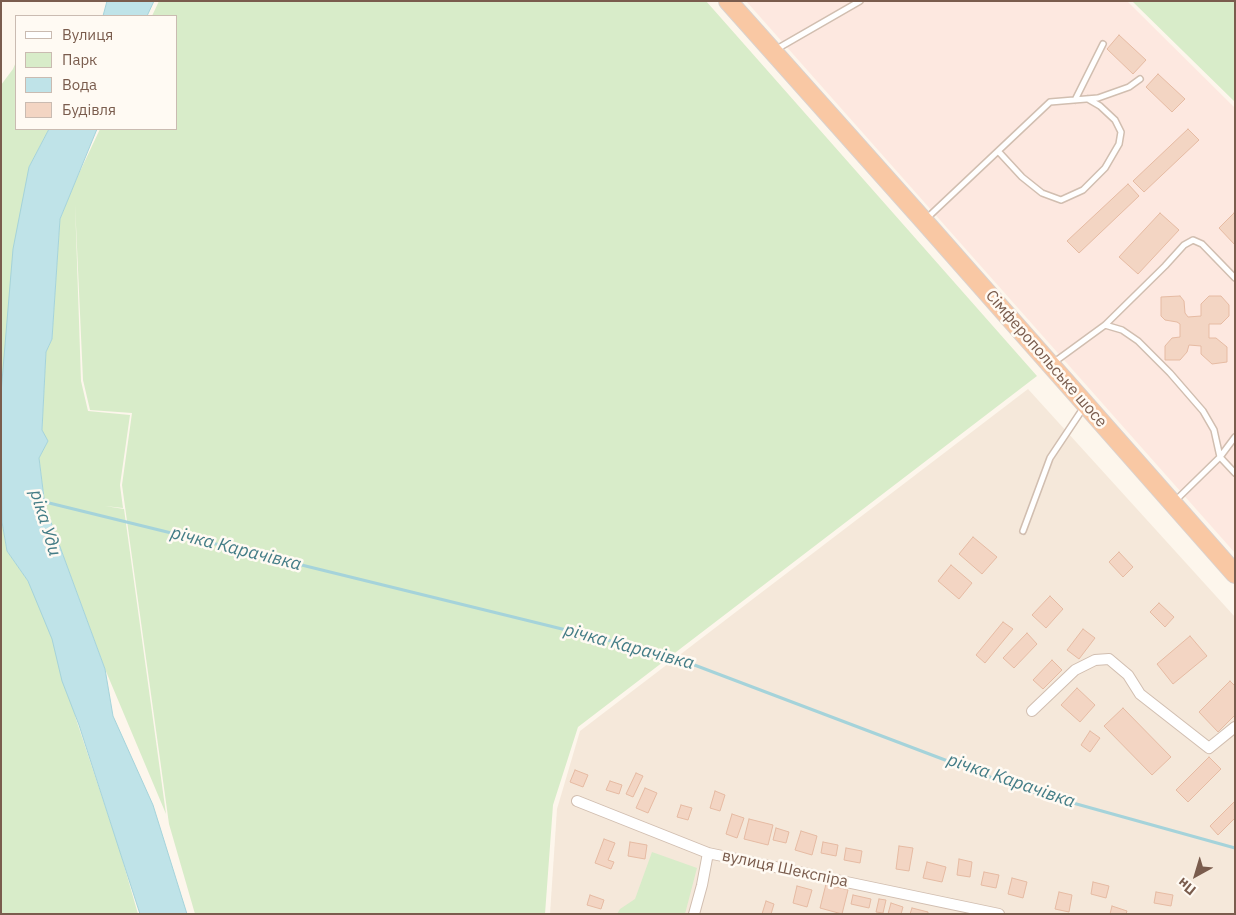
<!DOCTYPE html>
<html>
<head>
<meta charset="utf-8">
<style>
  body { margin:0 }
  #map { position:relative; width:1236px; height:915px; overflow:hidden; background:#fdf6ec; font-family:"IBM Plex Sans",sans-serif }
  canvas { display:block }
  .frame { position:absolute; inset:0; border:2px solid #7a5c4d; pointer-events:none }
  .legend { position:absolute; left:15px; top:15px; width:162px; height:115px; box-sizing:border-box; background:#fffaf3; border:1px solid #cabbb1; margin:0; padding:6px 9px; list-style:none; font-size:15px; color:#7a5c4d }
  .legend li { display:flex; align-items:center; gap:10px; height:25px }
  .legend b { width:25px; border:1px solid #cabbb1 }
  .north { position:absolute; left:1171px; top:850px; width:50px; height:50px; -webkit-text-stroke:4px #fffaf3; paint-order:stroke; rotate:219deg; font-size:14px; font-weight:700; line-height:20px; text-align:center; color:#7a5c4d }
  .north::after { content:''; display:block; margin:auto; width:18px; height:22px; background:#7a5c4d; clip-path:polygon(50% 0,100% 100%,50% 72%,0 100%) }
</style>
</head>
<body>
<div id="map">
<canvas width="1236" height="915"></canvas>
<div class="frame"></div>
<ul class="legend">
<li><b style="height:6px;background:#fff"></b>Вулиця</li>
<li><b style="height:14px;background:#d8ecc9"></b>Парк</li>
<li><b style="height:14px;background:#bfe3e8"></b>Вода</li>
<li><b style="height:14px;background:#f3d5c3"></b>Будівля</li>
</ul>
<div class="north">Пн</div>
</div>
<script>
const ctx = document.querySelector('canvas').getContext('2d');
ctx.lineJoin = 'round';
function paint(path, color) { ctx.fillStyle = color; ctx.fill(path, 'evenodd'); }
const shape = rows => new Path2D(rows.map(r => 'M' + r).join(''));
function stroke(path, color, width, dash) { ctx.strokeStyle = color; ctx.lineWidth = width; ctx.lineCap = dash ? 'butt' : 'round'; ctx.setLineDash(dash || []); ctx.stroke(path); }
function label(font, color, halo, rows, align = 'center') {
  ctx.font = font + ' "IBM Plex Sans",sans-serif'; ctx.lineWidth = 5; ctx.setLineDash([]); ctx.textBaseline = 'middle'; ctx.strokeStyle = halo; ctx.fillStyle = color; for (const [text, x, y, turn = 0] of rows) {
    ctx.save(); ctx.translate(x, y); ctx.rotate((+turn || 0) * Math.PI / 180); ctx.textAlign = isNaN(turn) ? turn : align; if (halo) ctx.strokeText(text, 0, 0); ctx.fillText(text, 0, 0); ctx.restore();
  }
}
paint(shape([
  [1028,389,1235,617,1235,914,550,914,557,809,580,731]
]), '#f5e8da');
paint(shape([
  [746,1,1127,1,1235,108,1235,553]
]), '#fde8e0');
paint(shape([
  [159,1,706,1,1037,376,578,727,553,805,545,914,195,914,169,824,122,485,132,413,90,410,83,380,75,203,81,381,88,411,130,415,120,485,123,508,105,506,124,509,166,814,105,669,45,506,39,458,48,441,42,431,46,352,52,339,60,219,74,184,100,129,176,129,176,16,152,16],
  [1132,1,1235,1,1235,102],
  [16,62,16,129,49,129,29,167,1,459,1,85,13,69],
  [1,493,2,522,7,551,28,581,53,630,76,719,119,848,138,914,1,914],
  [652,852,697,868,685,914,617,914,620,909,635,899]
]), '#d8ecc9');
const water = shape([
  [107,1,154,1,147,16,103,16,107,1],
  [49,129,97,129,60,219,52,339,46,352,42,430,48,441,39,458,45,506,105,669,113,716,153,805,187,914,140,914,79,725,62,681,52,639,28,581,7,551,2,522,1,393,13,249,29,167,49,129]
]);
paint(water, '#bfe3e8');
stroke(water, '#a5d3da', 1);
stroke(shape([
  [41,501,668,655,1019,788,1235,848]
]), '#a5d3da', 3);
const building = shape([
  [1119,35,1146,60,1133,74,1107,49,1119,35],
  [1158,74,1185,99,1172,112,1146,87,1158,74],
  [1188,129,1199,140,1144,192,1133,181,1188,129],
  [1128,184,1139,196,1079,253,1067,241,1128,184],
  [1160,213,1179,230,1138,274,1119,257,1160,213],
  [1234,213,1235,214,1235,245,1219,228,1234,213],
  [1180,296,1184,301,1185,313,1188,317,1201,316,1201,304,1209,296,1221,296,1229,305,1229,316,1221,324,1209,324,1209,338,1216,338,1227,347,1227,362,1212,364,1201,354,1201,346,1189,345,1187,352,1180,360,1165,360,1165,346,1172,338,1180,337,1180,324,1177,322,1165,320,1161,316,1161,297,1180,296],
  [973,537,997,557,982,574,959,554,973,537],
  [1119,552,1133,567,1123,577,1109,562,1119,552],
  [951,565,972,583,959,599,938,581,951,565],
  [1050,596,1063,609,1046,628,1032,615,1050,596],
  [1159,603,1174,617,1165,627,1150,612,1159,603],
  [1003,622,1013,629,985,663,976,655,1003,622],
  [1083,629,1095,638,1079,659,1067,650,1083,629],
  [1027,633,1037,644,1014,668,1003,658,1027,633],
  [1190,636,1207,656,1173,684,1157,664,1190,636],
  [1052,660,1062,670,1043,689,1033,680,1052,660],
  [1230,681,1235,686,1235,715,1218,732,1199,712,1230,681],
  [1077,688,1095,705,1080,722,1061,705,1077,688],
  [1123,708,1171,757,1152,775,1104,726,1123,708],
  [1090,731,1100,738,1090,752,1081,745,1090,731],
  [1209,757,1221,769,1188,802,1176,790,1209,757],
  [575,770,588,775,583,787,570,782,575,770],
  [636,773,643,776,633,797,626,794,636,773],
  [610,781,622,785,619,794,606,790,610,781],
  [645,788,657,793,648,813,636,808,645,788],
  [715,791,725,795,720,811,710,808,715,791],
  [1235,801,1235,818,1218,835,1210,826,1235,801],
  [681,805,692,808,688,820,677,817,681,805],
  [732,814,744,818,737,838,726,834,732,814],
  [749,819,773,825,768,845,744,839,749,819],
  [776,828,789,832,786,843,773,840,776,828],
  [801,831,817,836,812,855,795,850,801,831],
  [604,839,615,843,608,860,614,862,611,869,595,863,604,839],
  [630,842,647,845,645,859,628,856,630,842],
  [823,842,838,845,836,856,821,853,823,842],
  [899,846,913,848,909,871,896,869,899,846],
  [846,848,862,851,860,863,844,860,846,848],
  [959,859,972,862,970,877,957,875,959,859],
  [927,862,946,867,942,882,923,878,927,862],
  [984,872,999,875,996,888,981,885,984,872],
  [1012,878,1027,882,1023,898,1008,894,1012,878],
  [1093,882,1109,886,1106,898,1091,894,1093,882],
  [826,884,848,890,842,914,820,908,826,884],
  [797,886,812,890,807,907,793,903,797,886],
  [1059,892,1072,895,1069,912,1055,909,1059,892],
  [1156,892,1173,895,1171,906,1154,903,1156,892],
  [590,895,604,900,601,909,587,905,590,895],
  [853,895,871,899,869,908,851,904,853,895],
  [879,899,886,900,883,913,876,912,879,899],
  [766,901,774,904,771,914,762,914,766,901],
  [891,903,903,907,901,914,888,914,891,903],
  [1112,906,1127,911,1126,914,1110,914,1112,906],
  [912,908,928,912,928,914,910,914,912,908]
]);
paint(building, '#f3d5c3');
stroke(building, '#e6bba3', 1);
const service = shape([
  [775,50,860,1],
  [1075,100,1103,44],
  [998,151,1022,177,1042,193,1061,200,1083,190,1105,168,1119,144,1121,132,1115,120,1100,106,1088,99],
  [926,219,1050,102,1098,98,1129,87,1140,79],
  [1105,325,1122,330,1138,341,1170,373,1203,411,1214,430,1220,457,1235,473],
  [1053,363,1105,325,1165,266,1184,245,1193,240,1202,244,1235,278],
  [1175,501,1220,457,1235,437],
  [1023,531,1050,458,1084,407]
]);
const minor = shape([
  [1032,711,1075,670,1095,660,1109,659,1128,675,1140,694,1209,748,1235,727],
  [577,801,708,853,999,914],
  [694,914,702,885,708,853]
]);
const trunk = shape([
  [728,1,924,221,1235,574]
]);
stroke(service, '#d1beb0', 8);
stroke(minor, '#d1beb0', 12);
stroke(trunk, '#dad1cd', 20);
stroke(service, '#fff', 5);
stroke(minor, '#fff', 10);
stroke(trunk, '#f9c8a4', 18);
label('16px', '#7a5c4d', '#fffaf3', [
  ["Сімферопольське шосе",1046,359,49],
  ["вулиця Шекспіра",785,869,12]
]);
label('italic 18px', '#437c86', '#fffaf3', [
  ["ріка Уди",45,523,73],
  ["річка Карачівка",236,549,14],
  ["річка Карачівка",629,647,15],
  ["річка Карачівка",1011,781,19]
]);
</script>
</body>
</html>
